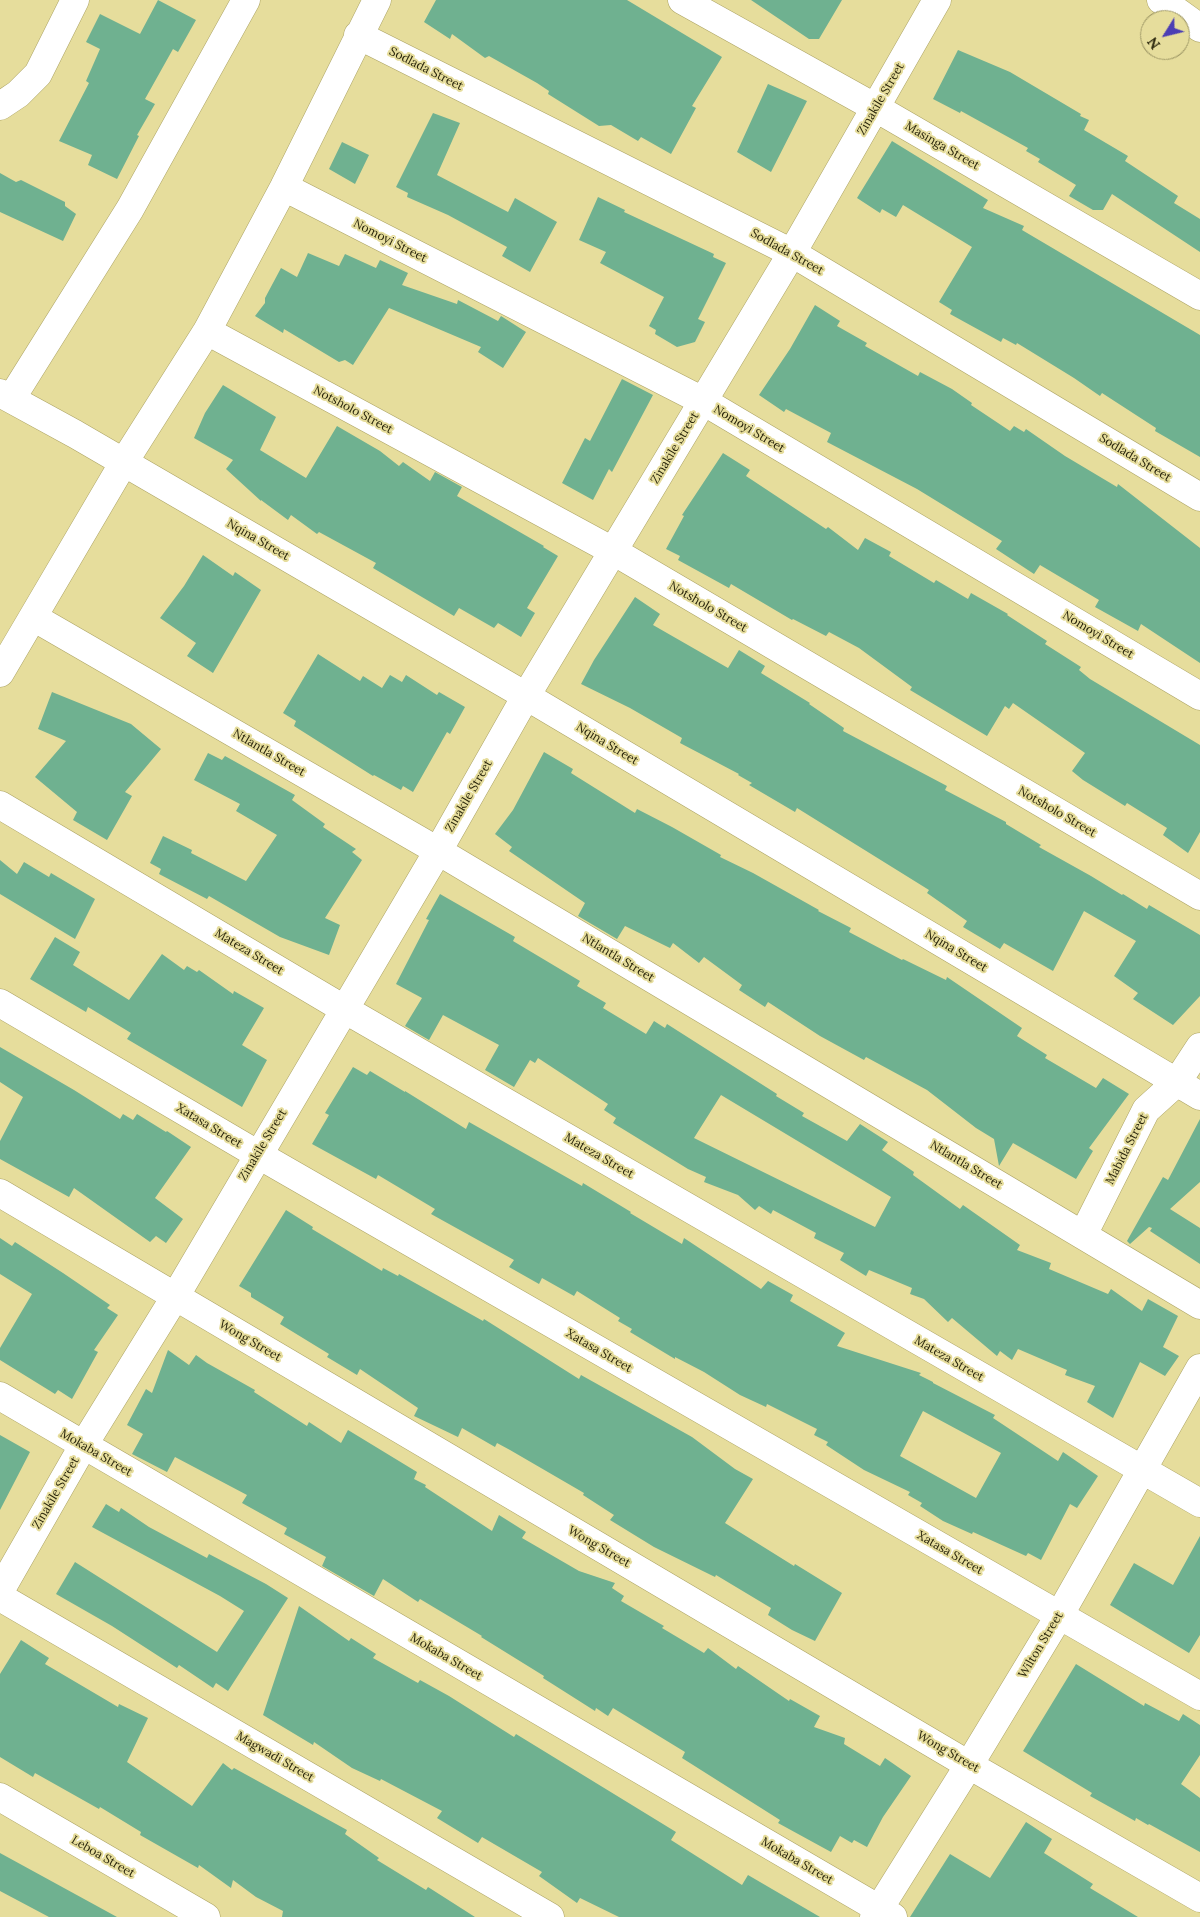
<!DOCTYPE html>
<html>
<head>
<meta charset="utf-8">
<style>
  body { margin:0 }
  #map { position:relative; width:1200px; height:1917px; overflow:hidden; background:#e6dd9c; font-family:Lora,serif }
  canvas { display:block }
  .north { position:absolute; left:1140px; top:10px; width:50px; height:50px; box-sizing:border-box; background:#e6dd9c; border:1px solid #9a9362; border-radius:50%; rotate:234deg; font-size:14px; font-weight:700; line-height:20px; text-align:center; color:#29250b }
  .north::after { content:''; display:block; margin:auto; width:18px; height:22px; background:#4b3eb4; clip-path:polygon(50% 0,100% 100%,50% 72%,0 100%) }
</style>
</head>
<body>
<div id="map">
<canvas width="1200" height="1917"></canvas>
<div class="north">N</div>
</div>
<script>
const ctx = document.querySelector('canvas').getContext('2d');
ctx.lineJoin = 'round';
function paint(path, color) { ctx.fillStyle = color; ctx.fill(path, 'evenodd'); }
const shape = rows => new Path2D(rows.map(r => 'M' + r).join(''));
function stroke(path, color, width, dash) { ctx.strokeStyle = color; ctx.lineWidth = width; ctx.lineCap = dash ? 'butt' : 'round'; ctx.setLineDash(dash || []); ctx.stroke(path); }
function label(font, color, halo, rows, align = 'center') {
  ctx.font = font + ' Lora,serif'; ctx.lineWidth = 4; ctx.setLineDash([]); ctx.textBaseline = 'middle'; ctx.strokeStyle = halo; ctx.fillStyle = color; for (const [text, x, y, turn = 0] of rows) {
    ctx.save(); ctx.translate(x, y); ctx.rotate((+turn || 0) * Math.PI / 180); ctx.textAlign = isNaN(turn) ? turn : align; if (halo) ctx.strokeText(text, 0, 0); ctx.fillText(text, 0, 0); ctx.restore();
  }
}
paint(shape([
  [158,0,196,20,178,52,173,49,145,99,155,104,137,135,139,136,117,179,88,165,92,155,59,141,89,83,86,81,100,49,86,42,100,14,140,34],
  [436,0,627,0,722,57,692,106,696,108,671,154,641,137,638,141,611,125,599,126,548,94,549,91,537,83,489,56,485,58,452,34,450,39,424,22],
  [751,0,842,0,819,39,809,39],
  [958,50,1010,72,1081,114,1080,116,1089,120,1084,130,1128,156,1125,161,1178,196,1174,203,1200,219,1200,252,1112,194,1103,210,1093,210,1069,196,1076,185,1038,162,1040,159,1026,151,1028,148,961,111,960,113,933,99],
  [768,84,807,101,771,172,737,152],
  [433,113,460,123,437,175,508,212,515,198,557,222,530,272,502,256,507,247,448,215,407,197,408,193,396,187],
  [892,141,988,200,983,208,1024,226,1022,230,1200,335,1200,457,1155,431,1156,428,1102,393,1100,396,1074,378,1017,343,1016,345,1003,338,1001,342,970,325,950,314,952,310,939,302,972,247,903,205,896,217,882,209,880,213,857,198],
  [342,142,369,155,355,184,329,169],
  [0,173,16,182,21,180,65,202,65,206,76,214,63,241,0,212],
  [598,197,625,210,624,212,714,254,713,257,726,263,698,319,705,322,695,342,677,347,655,334,656,330,649,326,664,297,600,263,606,252,579,240],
  [308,253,339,266,345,254,376,268,380,260,408,273,402,285,457,304,458,300,498,321,501,316,526,332,503,368,478,352,481,347,389,308,353,365,345,360,339,362,284,329,283,333,255,316,265,303,265,298,281,268,297,277],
  [815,305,840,321,837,326,867,343,865,346,918,376,920,372,952,389,972,403,971,405,1010,431,1014,426,1024,432,1026,429,1065,456,1117,487,1118,484,1200,548,1200,663,1141,624,1138,631,1095,607,1099,600,1040,565,1034,574,996,549,1002,541,917,489,827,442,831,433,786,409,784,412,759,395,790,349],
  [622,379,653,395,612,472,609,469,593,500,562,483,585,438,590,441],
  [223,385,276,417,260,450,306,478,337,426,380,451,399,466,403,462,430,481,435,472,462,487,457,496,544,546,543,547,558,556,527,608,535,613,521,637,498,623,494,628,459,608,454,616,373,568,376,563,319,532,317,534,291,515,288,520,261,500,261,501,226,469,233,460,194,438,205,413],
  [723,453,750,470,746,476,826,529,828,527,858,550,865,538,891,552,889,556,934,583,936,580,968,599,971,593,1008,614,1007,615,1047,641,1045,644,1081,667,1079,670,1090,679,1200,745,1200,832,1188,853,1163,835,1167,828,1127,803,1125,806,1083,780,1072,771,1085,753,1013,703,1009,709,1005,706,987,736,910,690,912,687,859,648,829,632,826,636,793,619,792,620,731,584,729,588,678,560,680,556,666,549,684,516,682,515],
  [203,555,233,576,235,572,261,590,213,673,187,656,196,643,160,618,184,586],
  [635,597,660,614,653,625,728,668,739,650,765,666,761,673,810,703,809,704,844,728,843,731,947,786,945,790,1006,822,1006,824,1041,845,1039,847,1091,876,1122,895,1123,894,1147,909,1149,905,1200,935,1200,996,1173,1025,1133,999,1138,993,1114,976,1136,941,1084,911,1053,971,1004,943,1000,949,963,927,967,921,927,893,929,890,797,808,795,812,749,785,752,783,738,775,739,774,680,743,682,738,630,708,581,684,594,660],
  [318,654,360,681,363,676,382,688,390,675,402,682,406,675,437,695,439,692,465,707,450,734,447,732,413,792,403,786,401,790,374,775,373,776,294,726,296,721,283,713],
  [52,692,131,724,161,749,125,792,132,796,107,840,73,820,77,812,35,777,66,741,38,729],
  [544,752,573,769,571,773,635,813,637,809,672,827,721,855,720,857,753,873,819,910,818,911,851,928,849,932,902,960,903,959,946,980,947,977,1022,1028,1017,1036,1047,1055,1045,1058,1096,1088,1103,1078,1129,1094,1089,1148,1093,1151,1076,1179,1013,1143,999,1166,994,1139,976,1128,927,1090,866,1057,864,1060,820,1036,768,1002,765,1007,739,990,742,985,704,957,699,963,673,943,670,948,625,926,617,939,578,916,585,903,509,851,512,847,495,834,513,810],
  [208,753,222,760,225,756,295,795,292,800,325,824,323,827,356,849,352,852,362,860,325,918,340,925,329,955,280,937,209,896,207,899,159,874,161,869,150,863,163,836,192,850,191,853,246,881,277,835,236,811,240,804,194,780],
  [0,860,17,874,24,862,49,877,51,873,95,899,75,939,0,894],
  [440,894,515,937,513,941,580,981,577,986,606,1003,603,1008,646,1034,654,1021,665,1028,667,1024,777,1094,776,1096,804,1113,802,1116,847,1141,860,1124,888,1142,882,1150,914,1172,913,1175,960,1209,963,1205,1020,1245,1017,1250,1051,1263,1049,1269,1108,1294,1111,1289,1142,1311,1148,1299,1178,1316,1163,1347,1179,1356,1165,1376,1140,1362,1113,1418,1087,1402,1095,1386,1065,1375,1067,1370,1018,1349,1012,1360,1000,1351,997,1356,952,1318,948,1322,924,1299,910,1294,912,1288,869,1270,866,1276,840,1260,844,1253,814,1238,816,1233,773,1210,771,1214,759,1206,755,1210,738,1195,704,1182,706,1177,688,1169,613,1123,616,1118,604,1110,608,1104,538,1058,535,1063,530,1060,514,1087,485,1070,499,1045,443,1015,429,1040,405,1026,422,998,396,984,429,920,426,919],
  [721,1095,891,1197,875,1227,694,1138],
  [55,937,80,952,73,965,129,1000,162,954,184,970,187,966,197,972,199,970,233,994,234,991,264,1008,242,1045,267,1060,242,1107,127,1039,131,1033,88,1007,86,1012,30,979],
  [0,1047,74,1090,120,1119,123,1114,133,1120,137,1114,166,1132,167,1131,191,1147,155,1198,183,1219,166,1243,156,1236,150,1242,74,1188,69,1197,0,1159,0,1141,23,1097,0,1082],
  [353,1067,367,1075,370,1071,405,1092,405,1091,466,1129,469,1122,582,1186,583,1183,631,1212,630,1213,682,1244,684,1238,761,1289,768,1281,793,1295,790,1301,845,1333,837,1346,921,1373,919,1375,933,1382,933,1383,995,1415,993,1418,1058,1461,1063,1452,1098,1476,1077,1508,1070,1504,1041,1560,1028,1553,1026,1556,973,1532,972,1534,943,1521,920,1506,922,1503,908,1495,910,1492,864,1470,826,1445,828,1442,814,1435,817,1429,767,1404,766,1407,740,1395,704,1372,675,1357,675,1359,630,1332,632,1329,618,1321,620,1318,577,1291,574,1296,542,1278,539,1284,509,1267,514,1260,431,1214,435,1209,378,1175,376,1179,312,1144,329,1115,325,1113],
  [923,1411,1001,1453,976,1498,900,1456],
  [1200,1119,1200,1182,1170,1209,1200,1228,1200,1264,1150,1231,1152,1228,1149,1227,1130,1244,1127,1241,1163,1177,1168,1180],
  [286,1210,313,1227,312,1229,382,1271,383,1268,398,1276,399,1274,483,1321,484,1319,579,1379,581,1375,692,1437,735,1469,753,1479,725,1523,794,1566,795,1564,842,1593,815,1641,792,1630,768,1615,771,1608,716,1575,715,1577,654,1547,610,1520,614,1515,583,1495,584,1493,510,1450,497,1443,495,1447,462,1428,458,1437,414,1416,418,1408,360,1369,357,1375,327,1357,329,1354,280,1324,284,1317,251,1297,251,1293,239,1286],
  [0,1238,12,1246,15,1242,63,1273,110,1305,107,1308,118,1315,94,1350,98,1352,72,1399,58,1390,55,1394,0,1360,0,1348,32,1294,0,1274],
  [168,1350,189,1365,196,1355,207,1363,255,1390,254,1392,307,1426,309,1422,341,1443,348,1430,417,1472,414,1479,426,1485,425,1487,492,1531,499,1515,526,1532,522,1538,579,1571,615,1583,612,1588,624,1596,621,1601,664,1626,662,1628,704,1653,708,1648,736,1669,738,1666,789,1701,790,1699,820,1716,814,1727,845,1738,844,1744,880,1766,885,1758,911,1776,883,1817,867,1847,854,1840,852,1843,840,1836,831,1852,778,1823,780,1820,682,1758,685,1752,613,1708,608,1716,596,1708,595,1711,543,1678,544,1676,481,1637,482,1636,420,1599,418,1602,383,1579,374,1596,322,1566,326,1557,284,1534,287,1528,242,1503,247,1495,175,1457,167,1472,132,1454,143,1434,127,1425,146,1389,152,1393],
  [0,1435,30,1452,0,1510],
  [106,1504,119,1512,121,1508,149,1527,207,1558,209,1554,266,1584,288,1598,228,1691,216,1683,213,1688,179,1665,177,1668,112,1626,56,1594,75,1562,217,1652,244,1611,220,1596,92,1527],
  [1200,1536,1200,1635,1189,1653,1110,1605,1134,1563,1173,1585],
  [299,1606,349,1641,351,1638,376,1654,373,1658,418,1683,420,1680,449,1696,514,1737,516,1734,676,1832,671,1840,742,1885,748,1875,820,1917,619,1917,580,1898,577,1903,539,1876,542,1872,482,1837,478,1843,437,1818,442,1811,381,1779,380,1781,352,1768,314,1742,313,1745,263,1715],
  [21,1640,49,1658,45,1664,118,1707,119,1704,148,1718,127,1762,192,1806,223,1763,232,1770,234,1768,347,1830,345,1834,379,1858,377,1860,426,1890,428,1887,475,1917,282,1917,283,1911,256,1897,233,1880,231,1888,199,1865,198,1868,140,1835,141,1832,100,1807,99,1809,35,1773,33,1777,0,1757,0,1674],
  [1076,1664,1144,1706,1145,1703,1179,1721,1183,1714,1200,1725,1200,1755,1181,1784,1200,1798,1200,1852,1149,1824,1148,1825,1136,1818,1135,1821,1090,1796,1092,1793,1023,1751],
  [1026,1822,1052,1839,1044,1853,1093,1884,1090,1888,1138,1917,910,1917,950,1854,990,1878],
  [0,1853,117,1917,49,1917,0,1891]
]), '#6fb190');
const minor = shape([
  [682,0,876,108,1200,296],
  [1161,0,1200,28],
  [358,35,792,253,1200,497],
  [0,106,18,94,38,74,75,0],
  [284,187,703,401,1200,696],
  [207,331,613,551,1200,896],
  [0,393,75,434,526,696,1200,1096],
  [11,399,130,209,246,0],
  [33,617,438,851,1200,1305],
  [0,673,124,462,207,331,284,187,377,0],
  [0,805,344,1009,1200,1503],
  [0,1003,257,1154,1200,1696],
  [0,1193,969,1765,1200,1898],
  [1083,1235,1146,1110,1177,1082,1200,1047],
  [0,1396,893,1917],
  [0,1591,83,1446,175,1297,438,851,526,696,792,253,937,0],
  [0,1597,550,1917],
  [0,1797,206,1917],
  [874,1917,969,1765,1059,1616,1200,1368]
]);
stroke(minor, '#aca364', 29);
stroke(minor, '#fff', 28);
label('12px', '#29250b', '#e6dd9c', [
  ["Sodlada Street",426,69,27],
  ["Zinakile Street",881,99,-60],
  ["Masinga Street",942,146,30],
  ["Nomoyi Street",390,241,27],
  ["Sodlada Street",787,252,29],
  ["Notsholo Street",353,410,28],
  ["Nomoyi Street",749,429,31],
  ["Zinakile Street",675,448,-59],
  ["Sodlada Street",1135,458,31],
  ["Nqina Street",258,540,30],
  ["Notsholo Street",708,607,30],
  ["Nomoyi Street",1098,635,31],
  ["Nqina Street",607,744,31],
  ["Ntlantla Street",269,753,30],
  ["Zinakile Street",469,796,-60],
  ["Notsholo Street",1057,812,30],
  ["Nqina Street",956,951,31],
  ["Mateza Street",249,952,31],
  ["Ntlantla Street",618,958,31],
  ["Xatasa Street",209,1126,31],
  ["Zinakile Street",263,1145,-59],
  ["Mabida Street",1127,1149,-63],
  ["Mateza Street",599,1156,30],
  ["Ntlantla Street",966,1165,31],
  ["Wong Street",250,1341,30],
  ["Xatasa Street",599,1351,30],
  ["Mateza Street",949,1359,30],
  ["Mokaba Street",96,1453,30],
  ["Zinakile Street",56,1493,-60],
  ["Wong Street",599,1547,30],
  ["Xatasa Street",950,1553,30],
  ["Wilton Street",1041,1645,-59],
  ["Mokaba Street",446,1657,30],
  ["Wong Street",948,1752,30],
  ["Magwadi Street",275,1757,30],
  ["Leboa Street",103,1857,30],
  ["Mokaba Street",797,1861,30]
]);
</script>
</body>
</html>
